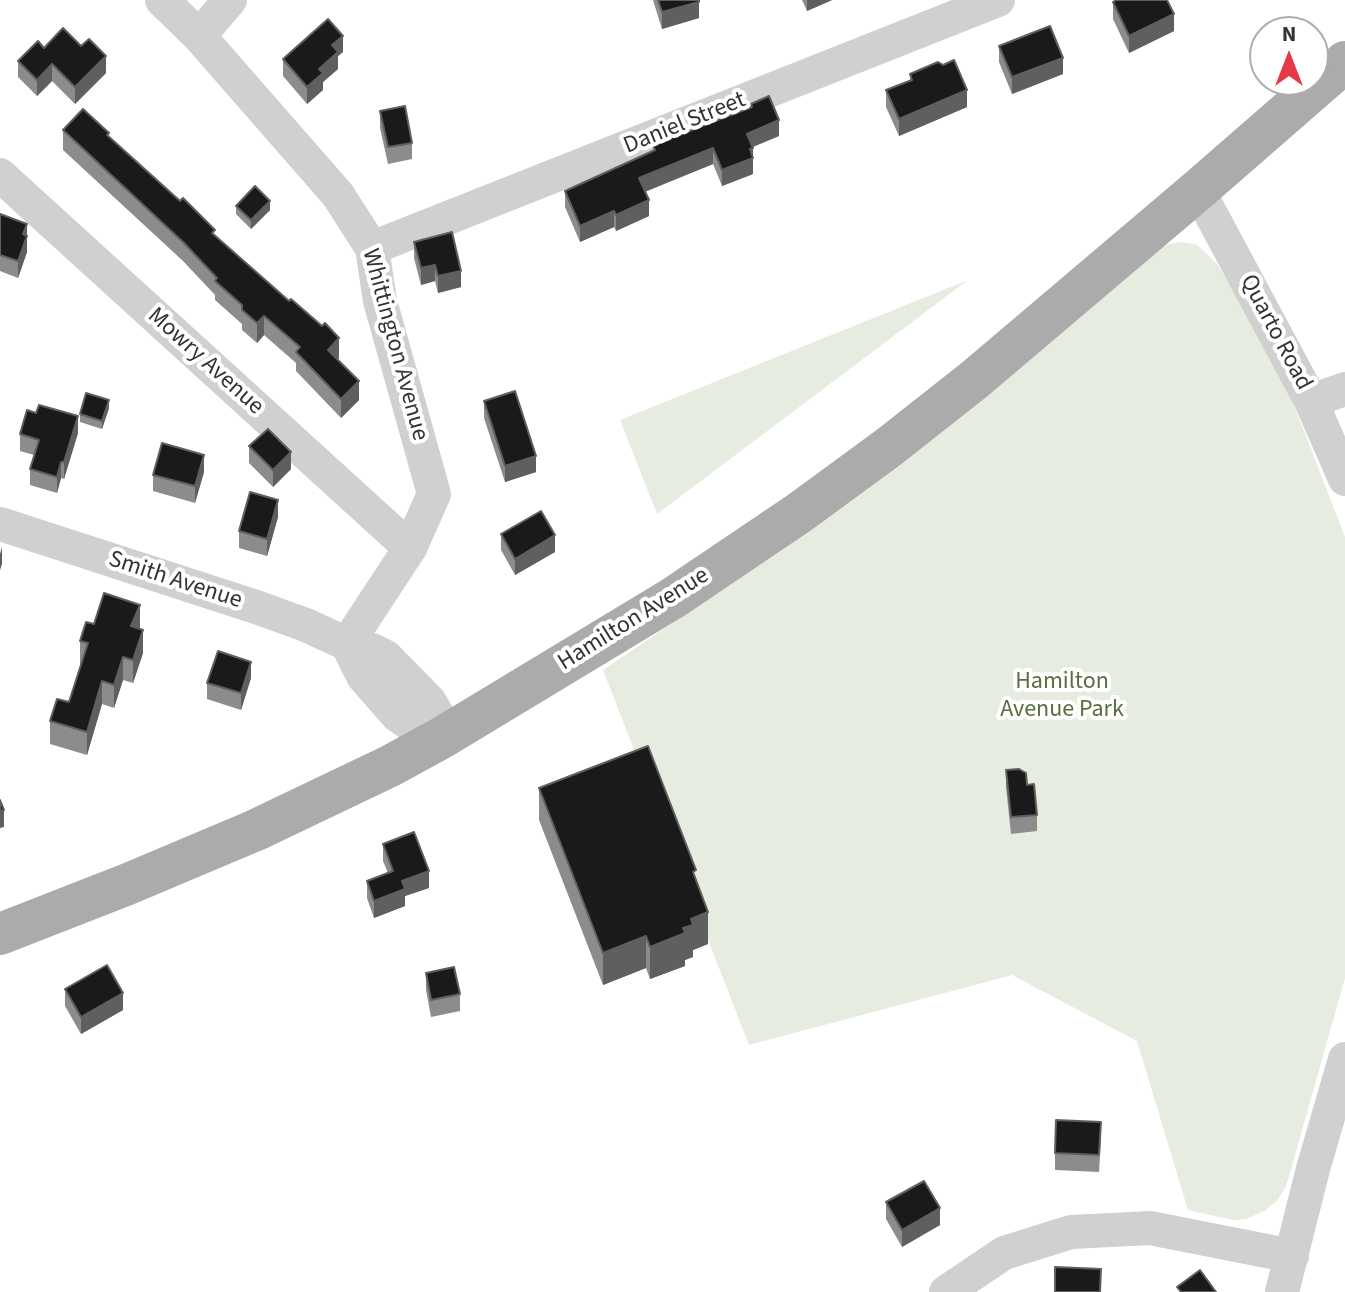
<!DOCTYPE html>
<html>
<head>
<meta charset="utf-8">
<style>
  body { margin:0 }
  #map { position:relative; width:1345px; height:1292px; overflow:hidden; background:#fff; font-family:"Source Sans 3",sans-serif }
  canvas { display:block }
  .north { position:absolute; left:1249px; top:16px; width:80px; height:80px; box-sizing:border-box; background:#fff; border:2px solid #adadad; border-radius:50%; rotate:0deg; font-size:22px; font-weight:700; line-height:32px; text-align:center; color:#333 }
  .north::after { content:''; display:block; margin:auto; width:28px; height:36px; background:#e63946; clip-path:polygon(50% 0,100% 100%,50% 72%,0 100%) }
</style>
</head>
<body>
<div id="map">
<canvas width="1345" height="1292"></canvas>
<div class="north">N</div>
</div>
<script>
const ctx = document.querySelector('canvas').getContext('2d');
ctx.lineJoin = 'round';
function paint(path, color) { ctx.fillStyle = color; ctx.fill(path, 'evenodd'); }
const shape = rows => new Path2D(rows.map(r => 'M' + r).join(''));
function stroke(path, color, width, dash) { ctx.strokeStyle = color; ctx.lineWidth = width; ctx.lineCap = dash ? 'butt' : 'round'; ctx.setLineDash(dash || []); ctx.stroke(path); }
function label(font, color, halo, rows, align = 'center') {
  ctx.font = font + ' "Source Sans 3",sans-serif'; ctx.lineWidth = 8; ctx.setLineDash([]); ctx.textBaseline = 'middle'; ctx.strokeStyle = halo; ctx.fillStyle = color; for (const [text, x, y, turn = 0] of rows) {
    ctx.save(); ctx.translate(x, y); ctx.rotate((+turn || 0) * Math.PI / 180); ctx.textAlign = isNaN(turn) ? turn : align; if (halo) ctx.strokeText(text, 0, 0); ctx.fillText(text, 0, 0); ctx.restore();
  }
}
paint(shape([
  [1177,242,1195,244,1202,249,1217,264,1259,332,1294,405,1345,537,1345,978,1288,1180,1284,1190,1276,1202,1264,1211,1246,1219,1233,1220,1188,1210,1137,1041,1012,975,749,1045,603,670,808,532,901,463,1161,247],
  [968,280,657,514,620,420]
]), '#e6ecdf');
stroke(shape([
  [162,0,199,36,338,195,372,248,380,301,434,494,410,548,347,644],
  [199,36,230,0],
  [0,175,410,548],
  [1198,190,1311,401,1345,479],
  [372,248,998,0],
  [1311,401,1345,389],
  [0,524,256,607,306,625,347,644,372,650,386,657,430,702,437,714,443,737,423,733,397,715,363,676,347,644],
  [946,1292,1004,1253,1071,1232,1150,1228,1292,1256],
  [1282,1292,1313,1169,1345,1059]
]), '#d0d0d0', 34);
stroke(shape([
  [0,934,128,884,256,830,390,766,443,737,673,598,799,513,889,447,974,380,1198,190,1345,62]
]), '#ababab', 42);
paint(shape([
  [653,0,699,0,699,18,662,29],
  [802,0,832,0,807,11],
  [1113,2,1174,31,1129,53,1113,19],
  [81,46,106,73,75,104,52,81,37,96,18,77,18,61,44,48],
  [999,46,1063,74,1012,94,999,62],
  [343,52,338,56,338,69,323,82,323,90,307,104,283,76,283,59],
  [910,74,967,107,899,136,886,107,886,90,910,80],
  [751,104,779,136,753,147,753,174,722,186,713,164,645,192,649,216,616,231,614,227,580,242,565,207,565,191,653,151,653,145,751,108],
  [380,111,412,143,412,159,388,164,380,128],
  [63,130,109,137,215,235,339,358,338,359,359,400,341,418,296,371,296,363,264,335,257,343,242,330,242,324,215,300,215,295,183,261,63,150],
  [236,206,270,210,251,229,236,214],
  [0,214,27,224,27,252,18,278,0,271],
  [414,242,461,287,438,293,435,281,421,285,414,258],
  [484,401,536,472,505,482,484,418],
  [109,408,102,429,80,422,80,414],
  [78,433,64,479,61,478,57,493,30,485,30,469,34,455,20,451,20,434],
  [249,446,291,469,273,487,249,463],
  [204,472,195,503,153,491,153,475],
  [278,517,267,556,239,548,239,531],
  [501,534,555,552,515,575,501,550],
  [94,624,140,629,143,653,133,683,123,680,114,708,102,704,87,755,50,744,50,721,69,702,81,664,80,664,80,641],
  [251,678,241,710,207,699,207,683],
  [1006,770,1027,785,1037,815,1037,831,1011,834,1006,787],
  [539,788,696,880,708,944,693,950,693,957,685,960,685,966,650,979,646,968,603,985,539,820],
  [383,844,429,888,405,896,405,906,374,918,367,898,367,881,388,873,383,861],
  [426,973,460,994,460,1011,431,1017,426,990],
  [65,989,123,1010,81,1034,65,1006],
  [1101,1139,1099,1172,1055,1170,1055,1153],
  [886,1202,940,1225,902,1247,886,1219]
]), '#8c8c8c');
paint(shape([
  [807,0,832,0,807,11],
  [699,2,699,18,662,29,662,12],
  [1174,14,1174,31,1129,53,1129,36],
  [343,36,343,52,338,56,338,69,323,82,323,90,307,104,307,87,319,69,332,45],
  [106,56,106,73,75,104,75,87],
  [1063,58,1063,74,1012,94,1012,77],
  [52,64,52,81,37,96,37,80],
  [967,90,967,107,899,136,899,119],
  [779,120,779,136,747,149,747,134],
  [713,148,713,164,639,194,639,178],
  [753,148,753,174,722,186,722,170,750,149],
  [649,200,649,216,616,231,616,215],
  [270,201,270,210,251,229,251,220],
  [614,211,614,227,580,242,580,226],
  [27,224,27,252,18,278,18,261,23,234],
  [435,265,435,281,421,285,421,268],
  [461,271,461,287,438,293,438,276],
  [264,316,264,335,257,343,257,323],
  [339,338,339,358,328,369,328,350],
  [359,381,359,400,341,418,341,399],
  [109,400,109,408,102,429,102,421],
  [78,416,78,433,64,479,64,462],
  [291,452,291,469,273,487,273,470],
  [204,455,204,472,195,503,195,486],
  [536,456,536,472,505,482,505,466],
  [61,462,61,478,57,493,57,477],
  [278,500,278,517,267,556,267,539],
  [555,535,555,552,515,575,515,559],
  [2,547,2,564,0,570,0,554],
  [140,605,140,628,131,649,131,626],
  [143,630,143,653,133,683,133,660],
  [123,657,123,680,114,708,114,685],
  [251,662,251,678,241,710,241,693],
  [102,681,102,704,87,755,87,732],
  [4,810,4,827,0,828,0,811],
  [429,871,429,888,405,896,405,906,374,918,374,901,402,881],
  [708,912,708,944,693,950,693,957,685,960,685,966,650,979,650,947,683,928,691,919],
  [646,936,646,968,603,985,603,953],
  [123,993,123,1010,81,1034,81,1017],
  [940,1208,940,1225,902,1247,902,1230]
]), '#5f5f5f');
const building = shape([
  [658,0,699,0,699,2,662,12,658,0],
  [1116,0,1167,0,1174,14,1129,36,1113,2,1116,0],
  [328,19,343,36,332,45,338,52,319,69,323,73,307,87,283,59,328,19],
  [1050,26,1063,58,1012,77,999,46,1050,26],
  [63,28,81,46,89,39,106,56,75,87,52,64,37,80,18,61,38,41,44,48,63,28],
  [954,60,967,90,899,119,886,90,912,80,910,74,938,62,943,65,954,60],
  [769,96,779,120,747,134,753,148,750,149,753,158,722,170,713,148,639,178,649,200,616,215,614,211,580,226,565,191,655,150,653,145,752,107,751,104,769,96],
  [405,106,412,143,388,147,380,111,405,106],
  [83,109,109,133,107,135,180,201,183,198,215,230,212,233,289,301,291,299,322,326,325,323,339,338,328,350,359,381,341,399,296,352,300,347,264,316,257,323,242,310,242,305,215,281,217,278,183,242,63,130,83,109],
  [255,186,270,201,251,220,236,206,255,186],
  [0,214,27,224,23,234,27,236,18,261,0,255,0,214],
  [452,232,461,271,438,276,435,265,421,268,414,242,452,232],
  [515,391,536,456,505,466,484,401,515,391],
  [86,393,109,400,102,421,80,414,86,393],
  [39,405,78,416,64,462,61,462,57,477,30,469,39,440,20,434,27,410,36,413,39,405],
  [268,429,291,452,273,470,249,446,268,429],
  [162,443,204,455,195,486,153,475,162,443],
  [250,492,278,500,267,539,239,531,250,492],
  [541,511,555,535,515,559,501,534,541,511],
  [104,593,140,605,131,626,143,630,133,660,123,657,114,685,102,681,87,732,50,721,57,699,69,702,88,643,80,641,86,622,94,624,104,593],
  [218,651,251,662,241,693,207,683,218,651],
  [648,746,696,870,693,872,708,912,691,919,693,925,683,928,685,933,650,947,646,936,603,953,539,788,648,746],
  [1019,769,1026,773,1027,785,1034,784,1037,815,1011,817,1006,770,1019,769],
  [0,800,4,810,0,811,0,800],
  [414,832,429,871,402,881,405,889,374,901,367,881,393,871,383,844,414,832],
  [107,965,123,993,81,1017,65,989,107,965],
  [454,967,460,994,431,1000,426,973,454,967],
  [1056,1120,1101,1122,1099,1155,1055,1153,1056,1120],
  [924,1181,940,1208,902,1230,886,1202,924,1181],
  [1055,1267,1101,1269,1100,1292,1055,1292,1055,1267],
  [1200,1270,1216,1292,1181,1292,1177,1287,1200,1270]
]);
paint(building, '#1a1a1a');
stroke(building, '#5f5f5f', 2);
label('24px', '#333', '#fff', [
  ["Daniel Street",685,124,-22],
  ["Quarto Road",1275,333,62],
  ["Whittington Avenue",394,345,75],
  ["Mowry Avenue",205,362,42],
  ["Smith Avenue",175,581,18],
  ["Hamilton Avenue",634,620,-32]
]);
label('24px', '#56703f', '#fff', [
  ["Hamilton",1062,683],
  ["Avenue Park",1062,711]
]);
</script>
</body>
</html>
